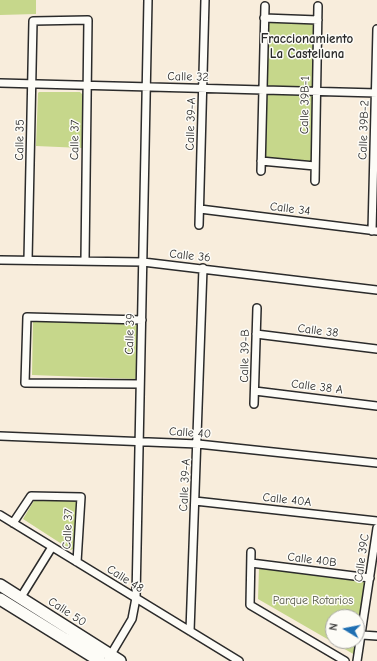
<!DOCTYPE html>
<html>
<head>
<meta charset="utf-8">
<style>
  body { margin:0 }
  #map { position:relative; width:377px; height:661px; overflow:hidden; background:#f8eddc; font-family:"Comic Neue",sans-serif }
  canvas { display:block }
  .north { position:absolute; left:325px; top:609px; width:40px; height:40px; box-sizing:border-box; background:#fdfcf7; border:1px solid #a9a8a5; border-radius:50%; rotate:280deg; font-size:11px; font-weight:700; line-height:16px; text-align:center; color:#2b2b2b }
  .north::after { content:''; display:block; margin:auto; width:14px; height:18px; background:#1f6fb2; clip-path:polygon(50% 0,100% 100%,50% 72%,0 100%) }
</style>
</head>
<body>
<div id="map">
<canvas width="377" height="661"></canvas>
<div class="north">N</div>
</div>
<script>
const ctx = document.querySelector('canvas').getContext('2d');
ctx.lineJoin = 'round';
function paint(path, color) { ctx.fillStyle = color; ctx.fill(path, 'evenodd'); }
const shape = rows => new Path2D(rows.map(r => 'M' + r).join(''));
function stroke(path, color, width, dash) { ctx.strokeStyle = color; ctx.lineWidth = width; ctx.lineCap = dash ? 'butt' : 'round'; ctx.setLineDash(dash || []); ctx.stroke(path); }
function label(font, color, halo, rows, align = 'center') {
  ctx.font = font + ' "Comic Neue",sans-serif'; ctx.lineWidth = 3; ctx.setLineDash([]); ctx.textBaseline = 'middle'; ctx.strokeStyle = halo; ctx.fillStyle = color; for (const [text, x, y, turn = 0] of rows) {
    ctx.save(); ctx.translate(x, y); ctx.rotate((+turn || 0) * Math.PI / 180); ctx.textAlign = isNaN(turn) ? turn : align; if (halo) ctx.strokeText(text, 0, 0); ctx.fillText(text, 0, 0); ctx.restore();
  }
}
paint(shape([
  [0,0,36,0,36,14,0,15],
  [267,20,317,23,315,88,265,86],
  [39,92,80,92,83,95,82,148,36,146,38,93],
  [265,94,314,95,312,162,264,158],
  [33,319,137,322,137,379,32,375],
  [35,499,78,500,76,547,71,550,23,519],
  [259,568,367,581,355,655,258,599],
  [333,617,357,617,357,641,333,641]
]), '#c6d78b');
const street = shape([
  [264,18,318,20],
  [0,83,377,93],
  [261,161,315,166],
  [261,171,265,6],
  [315,181,318,6],
  [200,209,377,231],
  [199,225,205,0],
  [372,231,377,29],
  [0,260,143,262,377,290],
  [28,260,33,21,88,20,85,260],
  [256,334,377,349],
  [140,384,25,383,27,317,142,320],
  [255,391,377,406],
  [254,404,257,308],
  [0,436,198,444,377,463],
  [195,501,377,521],
  [0,515,239,661],
  [13,523,31,496,81,497,77,562],
  [251,552,250,605,345,661],
  [251,563,370,578],
  [21,597,52,547],
  [190,631,203,268],
  [362,635,377,636],
  [107,661,132,619,136,598,148,0],
  [357,661,377,528]
]);
const secondary = shape([
  [0,585,120,661],
  [0,599,100,661]
]);
stroke(street, '#2b2b2b', 10);
stroke(secondary, '#2b2b2b', 14);
stroke(street, '#fdfcf7', 7);
stroke(secondary, '#fdfcf7', 11);
label('12px', '#2b2b2b', '#fdfcf7', [
  ["Calle 32",188,77,1],
  ["Calle 39B-1",305,105,-89],
  ["Calle 39-A",191,124,-88],
  ["Calle 39B-2",364,130,-88],
  ["Calle 35",20,140,-89],
  ["Calle 37",75,140,-89],
  ["Calle 34",290,209,7],
  ["Calle 36",190,256,6],
  ["Calle 38",318,331,7],
  ["Calle 39",130,334,-88],
  ["Calle 39-B",245,356,-89],
  ["Calle 38 A",317,387,7],
  ["Calle 40",190,433,4],
  ["Calle 39-A",185,485,-87],
  ["Calle 40A",287,500,6],
  ["Calle 37",68,529,-87],
  ["Calle 39C",362,558,-82],
  ["Calle 40B",312,560,7],
  ["Calle 48",125,579,32],
  ["Calle 50",67,612,33]
]);
label('12px', '#525643', '#fdfcf7', [
  ["Parque Rotarios",313,601]
]);
label('bold 13px', '#2b2b2b', '#fdfcf7', [
  ["Fraccionamiento",307,39],
  ["La Castellana",307,54]
]);
</script>
</body>
</html>
